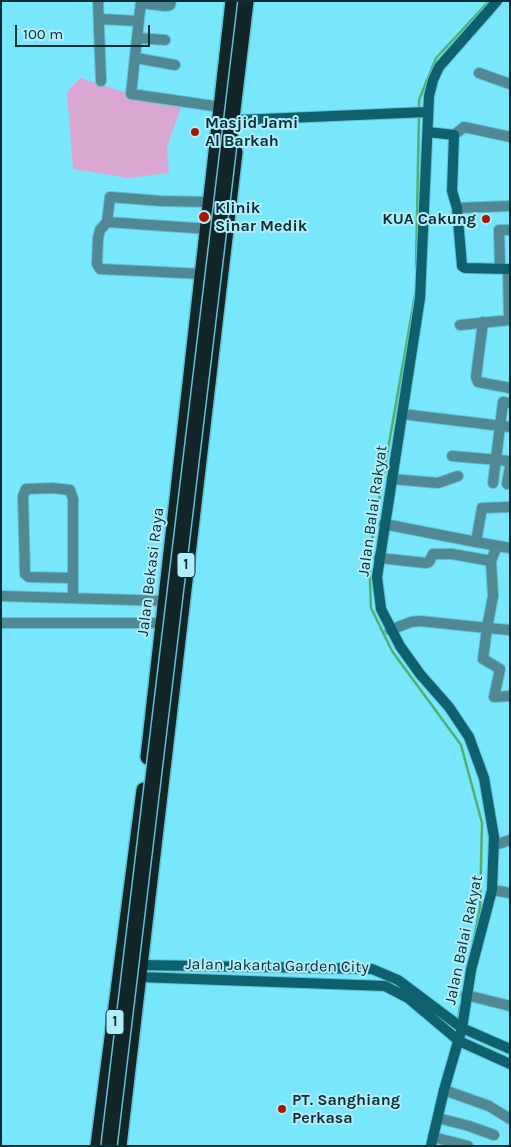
<!DOCTYPE html>
<html>
<head>
<meta charset="utf-8">
<style>
  body { margin:0 }
  #map { position:relative; width:511px; height:1147px; overflow:hidden; background:#78e7fc; font-family:Karla,sans-serif }
  canvas { display:block }
  .frame { position:absolute; inset:0; border:2px solid #092e35; pointer-events:none }
  .scale { position:absolute; left:15px; top:25px; width:135px; height:22px; box-sizing:border-box; border:2px solid #092e35; border-top:0; padding-left:6px; font-size:15px; line-height:18px; white-space:nowrap; color:#092e35; -webkit-text-stroke:4px #b1edfa; paint-order:stroke }
</style>
</head>
<body>
<div id="map">
<canvas width="511" height="1147"></canvas>
<div class="frame"></div>
<div class="scale">100 m</div>
</div>
<script>
const ctx = document.querySelector('canvas').getContext('2d');
ctx.lineJoin = 'round';
function paint(path, color) { ctx.fillStyle = color; ctx.fill(path, 'evenodd'); }
const shape = rows => new Path2D(rows.map(r => 'M' + r).join(''));
function stroke(path, color, width, dash) { ctx.strokeStyle = color; ctx.lineWidth = width; ctx.lineCap = dash ? 'butt' : 'round'; ctx.setLineDash(dash || []); ctx.stroke(path); }
function label(font, color, halo, rows, align = 'center') {
  ctx.font = font + ' Karla,sans-serif'; ctx.lineWidth = 4; ctx.setLineDash([]); ctx.textBaseline = 'middle'; ctx.strokeStyle = halo; ctx.fillStyle = color; for (const [text, x, y, turn = 0] of rows) {
    ctx.save(); ctx.translate(x, y); ctx.rotate((+turn || 0) * Math.PI / 180); ctx.textAlign = isNaN(turn) ? turn : align; if (halo) ctx.strokeText(text, 0, 0); ctx.fillText(text, 0, 0); ctx.restore();
  }
}
paint(shape([
  [80,78,121,91,184,99,167,147,169,173,129,178,73,169,67,92]
]), '#d9a6d2');
stroke(shape([
  [419,109,419,100,436,58,489,1],
  [416,267,419,115],
  [415,295,369,557,371,608,392,651,461,745,482,823,480,907,473,944],
  [458,1020,460,1006]
]), '#4fb16d', 2.5);
const street = shape([
  [98,1,101,81],
  [141,1,131,94,221,107],
  [141,3,165,6,170,5,171,1],
  [99,19,139,21],
  [138,38,165,40],
  [136,58,175,65],
  [479,73,510,84],
  [454,135,464,127,510,137],
  [457,208,510,206],
  [107,222,209,229],
  [500,268,499,230,510,230],
  [508,269,509,320],
  [204,274,100,269,97,264,98,238,100,230,107,222,110,197,161,201,211,202],
  [483,322,476,377,478,382,510,388],
  [460,325,510,320],
  [402,414,510,427],
  [452,456,510,461],
  [392,479,438,483,458,476],
  [493,483,503,402,510,403],
  [507,484,510,466],
  [510,507,482,508,476,542,510,548],
  [384,524,476,542],
  [497,546,491,561,493,596,487,628,510,630],
  [379,558,426,563,429,562,433,554,452,554,491,561],
  [71,578,29,577,25,574,23,496,26,489,52,488,70,490,73,499,73,598],
  [1,596,166,601],
  [1,623,163,623],
  [390,630,411,622,420,621,487,628,483,659,500,669,494,697,510,696],
  [495,845,510,840],
  [492,890,510,893],
  [466,995,510,1006],
  [444,1090,489,1106,510,1119],
  [438,1118,469,1126,494,1135],
  [433,1137,468,1146]
]);
const secondary = shape([
  [239,120,427,112],
  [428,132,454,135,452,191,457,208,462,266,465,268,510,269],
  [140,965,372,969,398,980,462,1028,510,1049],
  [139,977,385,986,408,998,459,1041,510,1064],
  [431,1146,444,1090,462,1028,471,970,492,890,494,837,484,778,469,737,449,707,420,674,400,646,381,609,377,577,420,298,429,96,433,80,439,67,497,1]
]);
const highway = shape([
  [148,757,233,1],
  [98,1146,144,790],
  [119,1146,235,152]
]);
stroke(street, '#62c2d4', 12);
stroke(secondary, '#62c2d4', 12);
stroke(highway, '#62c2d4', 18);
stroke(street, '#508893', 10);
stroke(secondary, '#0f606d', 10);
stroke(highway, '#12262a', 15);
const highwayBridge = shape([
  [109,1146,246,1]
]);
stroke(highwayBridge, '#62c2d4', 18, []);
stroke(highwayBridge, '#12262a', 15);
for (const [x, y, r, color] of [
  [195,132,5,"#a61500"],
  [204,217,6,"#a61500"],
  [486,219,5,"#a61500"],
  [282,1109,5,"#a61500"]
]) { const dot = new Path2D(); dot.arc(x, y, r, 0, 2 * Math.PI); ctx.fillStyle = color; ctx.fill(dot); stroke(dot, '#b1edfa', 2); }
for (const [x, y, w] of [
  [186,565,18],
  [115,1022,18]
]) { const box = new Path2D(); box.roundRect(x - w / 2, y - 12.5, w, 25, 4); ctx.fillStyle = '#b1edfa'; ctx.fill(box); stroke(box, '#092e35', 1); }
label('bold 15px', '#092e35', null, [
  ["1",186,565],
  ["1",115,1022]
]);
label('bold 16px', '#092e35', '#b1edfa', [
  ["Masjid Jami",205,123],
  ["Al Barkah",205,141],
  ["Klinik",215,208],
  ["Sinar Medik",215,226],
  ["KUA Cakung",476,219,"right"],
  ["PT. Sanghiang",292,1100],
  ["Perkasa",292,1118]
], 'left');
label('16px', '#092e35', '#b1edfa', [
  ["Jalan Balai Rakyat",373,511,-82],
  ["Jalan Bekasi Raya",151,572,-83],
  ["Jalan Balai Rakyat",464,940,-78],
  ["Jalan Jakarta Garden City",277,966,1]
]);
</script>
</body>
</html>
